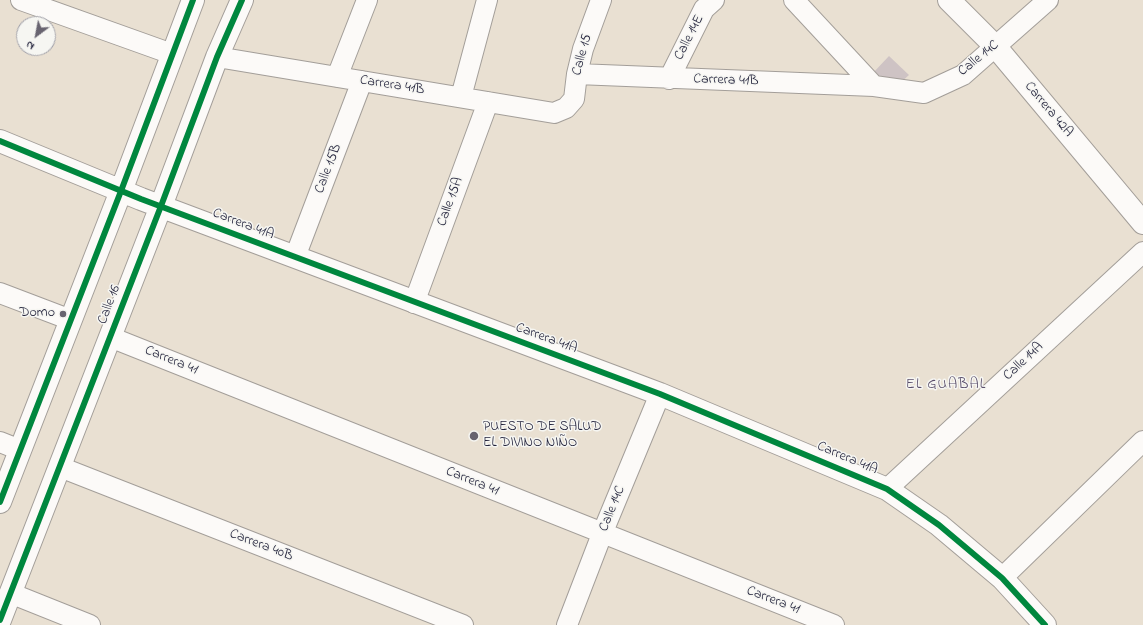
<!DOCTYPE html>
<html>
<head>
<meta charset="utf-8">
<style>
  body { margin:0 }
  #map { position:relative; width:1143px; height:625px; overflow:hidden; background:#e9e0d2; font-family:"Indie Flower",sans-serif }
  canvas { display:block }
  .north { position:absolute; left:16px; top:16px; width:40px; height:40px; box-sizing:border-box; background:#f6f6f2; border:1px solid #a1a1a9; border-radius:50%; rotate:212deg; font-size:11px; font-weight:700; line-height:16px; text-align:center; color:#22223b }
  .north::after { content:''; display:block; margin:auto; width:14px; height:18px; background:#686470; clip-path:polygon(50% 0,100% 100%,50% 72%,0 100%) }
</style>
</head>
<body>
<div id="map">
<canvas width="1143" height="625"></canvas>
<div class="north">N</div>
</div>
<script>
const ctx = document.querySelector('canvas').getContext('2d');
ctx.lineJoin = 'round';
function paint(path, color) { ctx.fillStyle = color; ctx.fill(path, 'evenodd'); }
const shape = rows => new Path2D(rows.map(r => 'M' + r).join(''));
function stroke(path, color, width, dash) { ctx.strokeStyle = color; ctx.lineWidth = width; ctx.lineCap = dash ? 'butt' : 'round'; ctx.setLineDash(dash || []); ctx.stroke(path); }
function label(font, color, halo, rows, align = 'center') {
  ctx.font = font + ' "Indie Flower",sans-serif'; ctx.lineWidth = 3; ctx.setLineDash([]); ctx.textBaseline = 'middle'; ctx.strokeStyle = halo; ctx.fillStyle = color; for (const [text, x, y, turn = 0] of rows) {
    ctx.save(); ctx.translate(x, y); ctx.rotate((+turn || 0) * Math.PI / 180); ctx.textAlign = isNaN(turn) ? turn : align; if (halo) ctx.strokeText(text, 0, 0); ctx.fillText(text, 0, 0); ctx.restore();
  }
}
paint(shape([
  [889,56,909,75,899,84,872,74]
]), '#cec3c4');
const street = shape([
  [21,0,172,54],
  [794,0,874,86],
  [217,57,554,113,566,108,574,99,577,74,583,49,601,0],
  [577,74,874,86,924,93,963,75,1048,0],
  [337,77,367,0],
  [669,79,704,9,714,0],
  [461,97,487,0],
  [295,257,362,81],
  [0,293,71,320],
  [414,303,488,102],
  [110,337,834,625],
  [0,442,20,450],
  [60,467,463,625],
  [887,489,1143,252],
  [1002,578,1143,441],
  [10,593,90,625],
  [567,625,602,534,660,394]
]);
const secondary = shape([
  [949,0,995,46,1143,223],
  [0,141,141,199,660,394,887,489,939,525,1002,578,1045,625],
  [0,502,121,191,193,0],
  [0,620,161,206,217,57,242,0]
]);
stroke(street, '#a39e99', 22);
stroke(secondary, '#a39e99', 24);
stroke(street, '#fcfaf8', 20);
stroke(secondary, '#fcfaf8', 22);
stroke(shape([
  [0,141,141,199,660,394,887,489,939,525,1002,578,1045,625],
  [0,502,121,191,193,0],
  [0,620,161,206,217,57,242,0]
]), '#00873e', 6);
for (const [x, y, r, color] of [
  [63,314,4,"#686470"],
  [474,436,5,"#686470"]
]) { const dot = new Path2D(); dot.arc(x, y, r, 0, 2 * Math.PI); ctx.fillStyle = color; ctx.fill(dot); stroke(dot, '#f6f6f2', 1.5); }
label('14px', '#22223b', '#f6f6f2', [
  ["Calle 14E",690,38,-63],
  ["Calle 15",583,55,-75],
  ["Calle 14C",979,59,-39],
  ["Carrera 41B",726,81,2],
  ["Carrera 41B",392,86,9],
  ["Carrera 42A",1048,110,50],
  ["Calle 15B",329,169,-69],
  ["Calle 15A",451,202,-70],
  ["Carrera 41A",243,225,21],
  ["Calle 16",110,305,-69],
  ["Carrera 41A",546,339,20],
  ["Carrera 41",171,361,22],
  ["Calle 14A",1024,362,-43],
  ["Carrera 41A",847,459,23],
  ["Carrera 41",472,482,22],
  ["Calle 14C",613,509,-68],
  ["Carrera 40B",261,546,21],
  ["Carrera 41",773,601,21]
]);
label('14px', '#22223b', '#f6f6f2', [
  ["Domo",55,314],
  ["PUESTO DE SALUD",483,428,"left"],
  ["EL DIVINO NIÑO",483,444,"left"]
], 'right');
ctx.letterSpacing = '1px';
label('15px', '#5a4e6b', '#f6f6f2', [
  ["EL GUABAL",946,386]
]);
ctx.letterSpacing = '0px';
</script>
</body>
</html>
